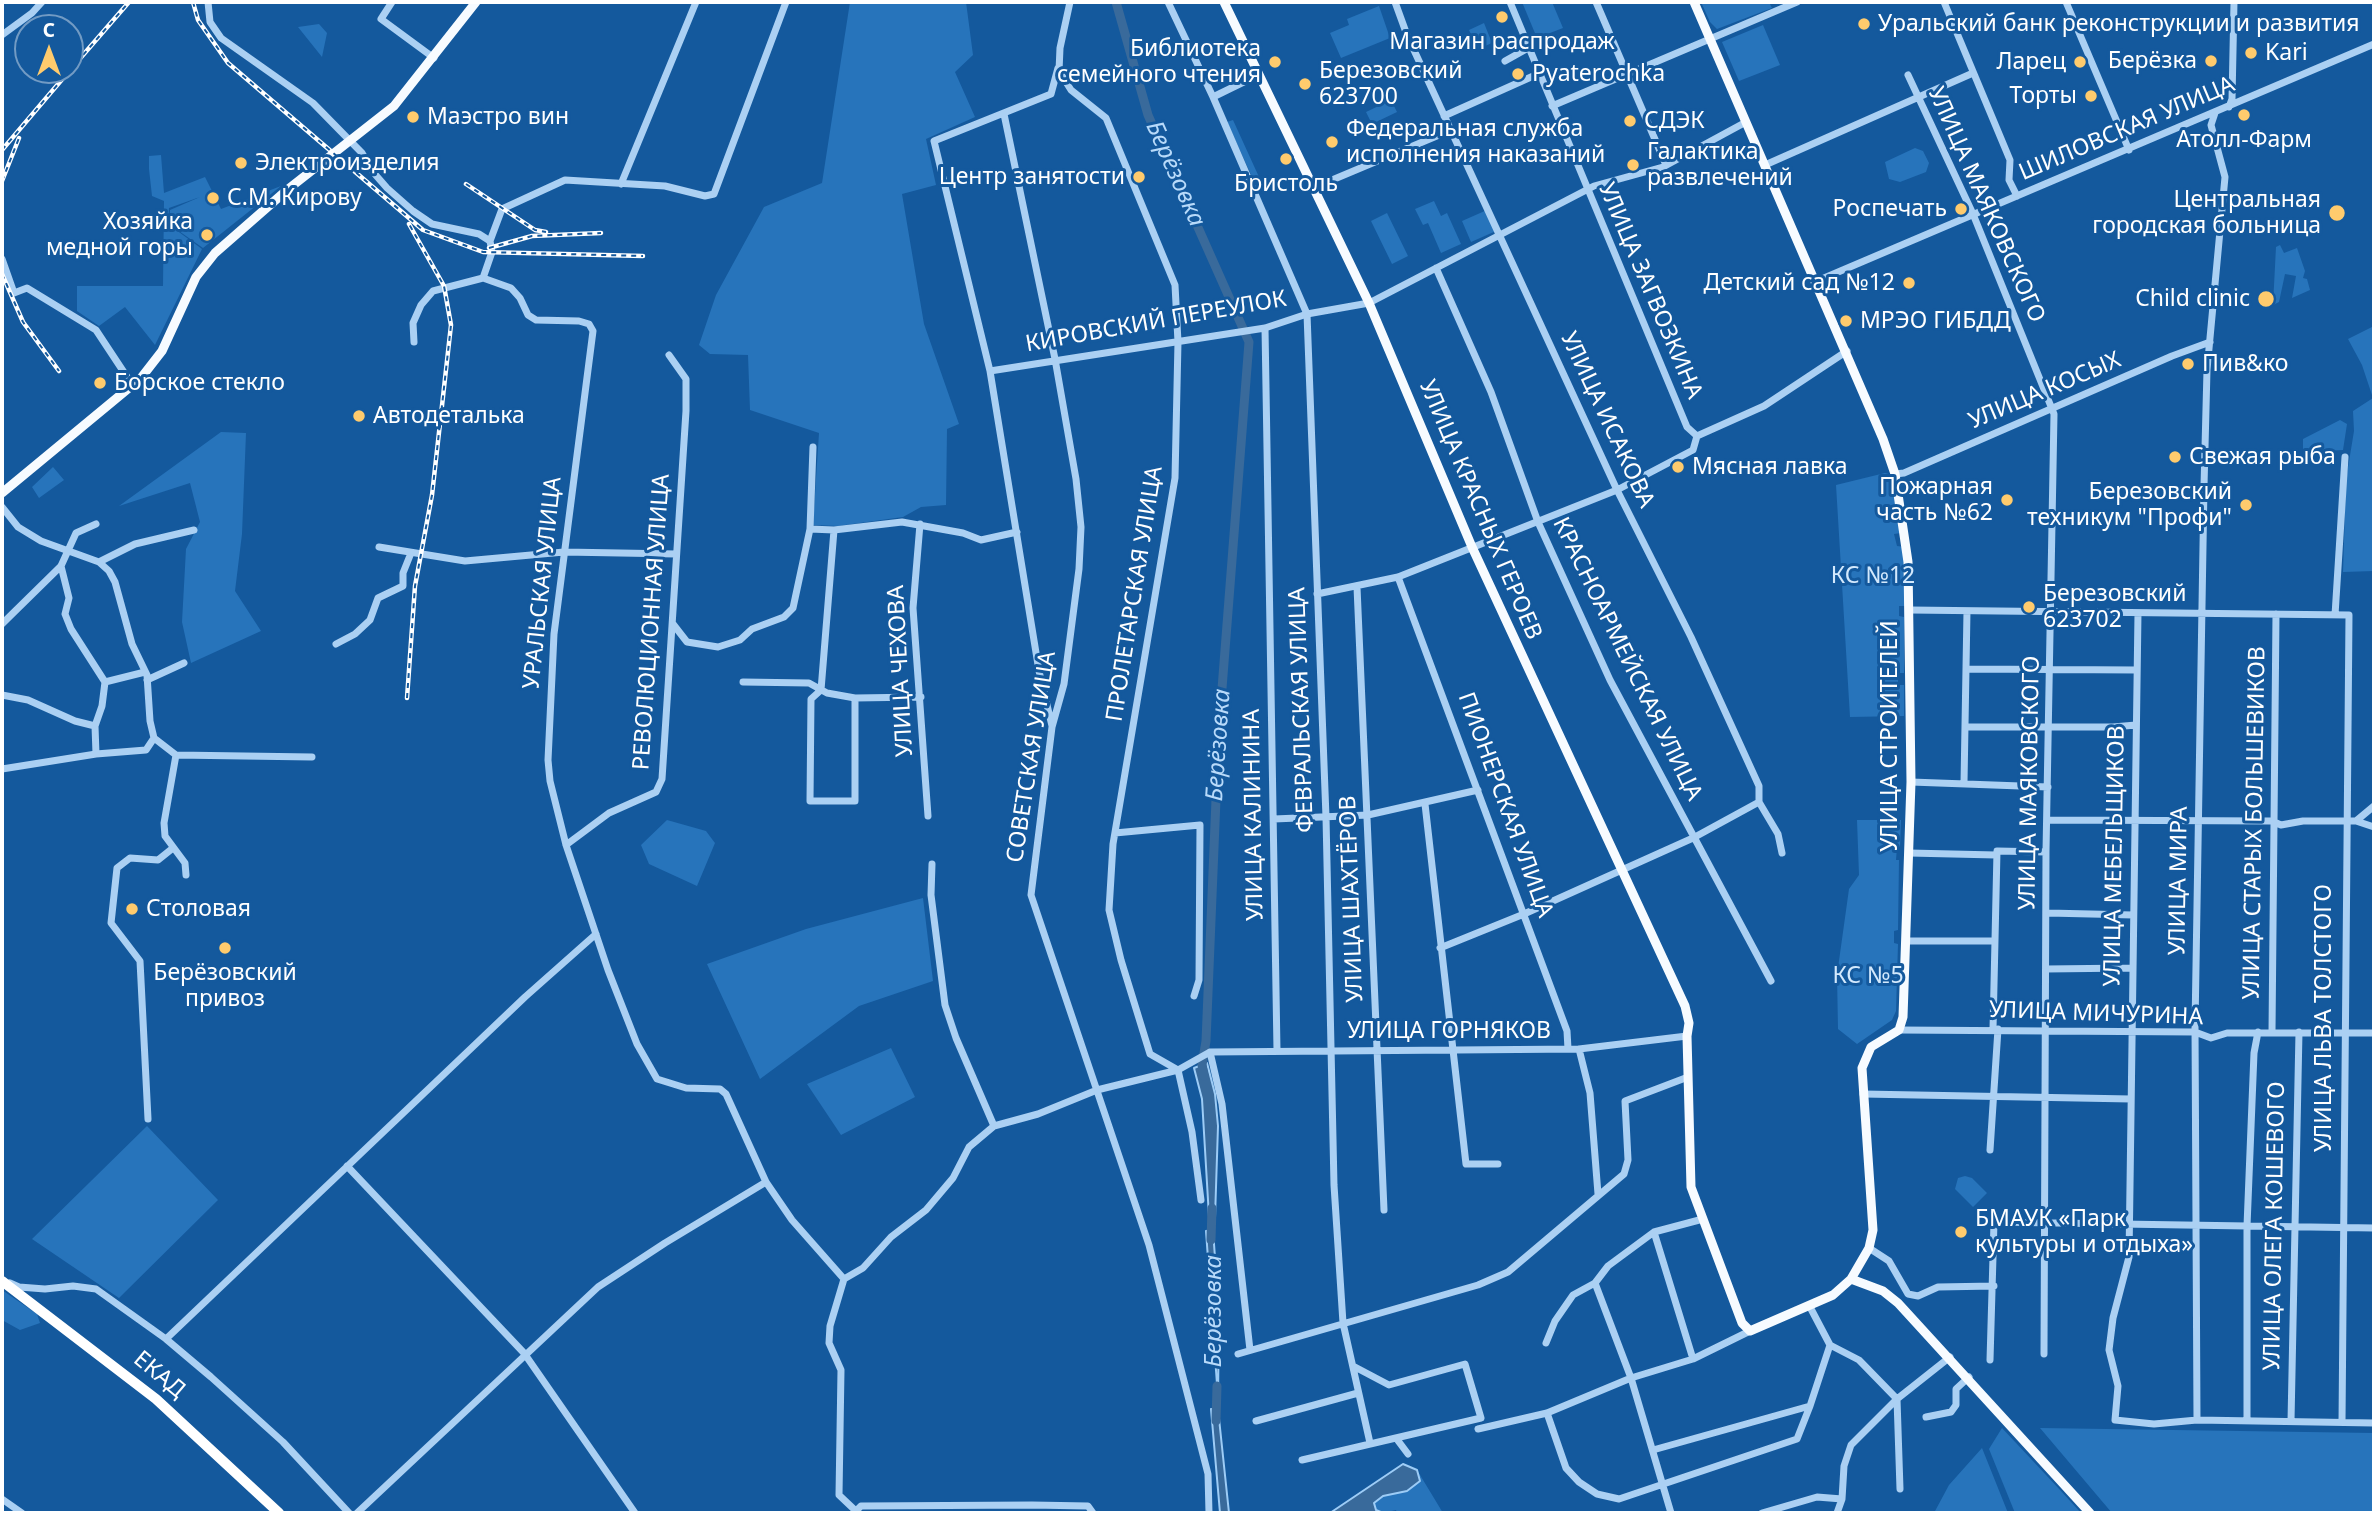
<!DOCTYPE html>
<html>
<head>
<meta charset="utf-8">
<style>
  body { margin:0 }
  #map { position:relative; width:2376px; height:1515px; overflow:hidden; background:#14599d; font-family:"Noto Sans",sans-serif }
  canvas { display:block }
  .frame { position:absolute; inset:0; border:4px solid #fff; pointer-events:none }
  .north { position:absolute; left:14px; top:14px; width:70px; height:70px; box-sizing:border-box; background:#14599d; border:2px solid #729bc4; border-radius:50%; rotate:0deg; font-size:19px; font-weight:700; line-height:28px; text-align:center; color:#fff }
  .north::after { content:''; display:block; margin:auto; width:24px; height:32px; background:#ffcb6d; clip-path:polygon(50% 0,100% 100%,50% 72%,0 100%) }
</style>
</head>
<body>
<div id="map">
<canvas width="2376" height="1515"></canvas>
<div class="frame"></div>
<div class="north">С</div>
</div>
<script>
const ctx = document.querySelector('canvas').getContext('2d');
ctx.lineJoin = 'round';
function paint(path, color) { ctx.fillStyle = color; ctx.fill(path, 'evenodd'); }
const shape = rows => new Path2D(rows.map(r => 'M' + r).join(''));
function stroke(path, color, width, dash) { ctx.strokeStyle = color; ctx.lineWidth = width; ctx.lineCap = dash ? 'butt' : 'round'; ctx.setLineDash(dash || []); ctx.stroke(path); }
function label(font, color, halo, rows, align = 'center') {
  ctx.font = font + ' "Noto Sans",sans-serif'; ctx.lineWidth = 6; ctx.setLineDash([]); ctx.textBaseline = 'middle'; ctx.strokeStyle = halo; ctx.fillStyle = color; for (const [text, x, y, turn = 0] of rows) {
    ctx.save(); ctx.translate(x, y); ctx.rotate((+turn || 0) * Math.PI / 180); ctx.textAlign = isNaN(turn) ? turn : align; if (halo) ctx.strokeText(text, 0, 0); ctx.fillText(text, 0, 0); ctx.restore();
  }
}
paint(shape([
  [850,2,966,2,973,55,955,72,975,117,926,139,936,185,902,194,924,324,959,424,947,429,946,505,921,507,903,517,838,526,813,525,819,433,750,410,748,355,710,354,699,345,716,295,764,207,822,183],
  [1522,2,1552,2,1563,28,1537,38],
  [1701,2,1769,2,1772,8,1717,29,1710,22],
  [1379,6,1390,38,1341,58,1330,33,1349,25,1347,19],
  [1484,23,1492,43,1478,49,1469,30],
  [319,24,327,33,322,57,298,27],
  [1763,25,1780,65,1739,81,1722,42],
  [1391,100,1397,112,1372,124,1366,112],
  [1233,120,1259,177,1253,179,1227,122],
  [1915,148,1923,151,1929,163,1926,172,1900,182,1889,179,1885,162],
  [161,155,164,193,205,177,221,209,281,186,203,248,169,224,170,210,200,197,169,208,168,224,202,249,155,345,125,307,99,326,77,311,77,286,163,286,164,201,152,196,149,169,149,156],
  [1434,201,1441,216,1447,213,1461,244,1441,253,1428,223,1423,225,1415,209],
  [1487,210,1496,231,1471,242,1462,221],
  [1387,213,1408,256,1392,264,1371,221],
  [2280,245,2284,253,2297,248,2305,271,2303,278,2307,279,2310,290,2292,298,2296,276,2285,274,2279,302,2273,305,2276,247],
  [2374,326,2374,571,2343,572,2346,480,2354,431,2353,411,2373,398,2362,365,2348,339],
  [2340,420,2347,424,2343,450,2303,452,2303,439],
  [221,432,246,433,242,534,235,591,261,631,191,663,182,622,186,549,200,522,190,483,119,506],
  [53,467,64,480,39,498,32,487],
  [1885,473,1889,474,1901,533,1894,534,1897,546,1905,547,1905,606,1899,606,1899,616,1904,617,1904,673,1898,673,1898,685,1904,685,1904,716,1850,717,1836,485],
  [667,820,706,831,715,843,697,886,649,864,641,845],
  [1857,820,1901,820,1900,847,1897,847,1896,860,1899,860,1898,930,1894,931,1894,943,1898,944,1896,1011,1892,1020,1857,1044,1838,1029,1837,975,1849,889,1859,875],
  [923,898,933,981,859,1006,760,1079,707,964,806,929],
  [891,1048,915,1097,841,1135,807,1084],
  [147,1126,218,1200,119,1298,32,1239],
  [1965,1176,1972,1178,1987,1193,1973,1207,1955,1189,1958,1178],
  [2,1290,37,1314,40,1323,20,1330,2,1320],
  [2002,1428,2061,1491,2081,1513,2015,1513,1989,1449],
  [2040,1428,2374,1433,2374,1513,2112,1513],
  [1982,1448,2008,1513,1934,1513,1949,1485],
  [1417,1470,1443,1513,1397,1513,1396,1510,1383,1513,1376,1510,1374,1503,1383,1496,1407,1491,1420,1481]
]), '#2774bb');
const water = shape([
  [1207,1063,1215,1094,1218,1126,1215,1218,1209,1217,1202,1099,1194,1068,1207,1063],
  [1213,1230,1219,1313,1218,1398,1206,1231,1213,1230],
  [1211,1409,1218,1409,1229,1513,1220,1513,1211,1409],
  [1403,1464,1417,1470,1420,1481,1407,1491,1383,1496,1374,1503,1376,1510,1383,1513,1330,1513,1403,1464]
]);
paint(water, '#396a9b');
stroke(water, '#9dccf6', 2);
stroke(shape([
  [1116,2,1148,115,1249,342,1219,727,1206,1041,1202,1065,1204,1076],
  [1211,1240,1212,1208],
  [1216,1421,1217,1386]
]), '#396a9b', 9);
stroke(shape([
  [208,2,210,22,221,38,313,103,362,153,373,172,387,188,413,211,432,224,479,234,490,241,492,252,483,278],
  [392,2,381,19,434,58],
  [1070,2,1060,48,1059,71,1071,90,1106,118,1175,285,1178,342,1175,478,1113,844,1109,910,1121,960,1150,1054,1178,1070,1192,1132,1201,1200],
  [1168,2,1213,97,1307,314,1326,817,1334,1185,1343,1323,1370,1443],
  [1395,2,1407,35,1617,490,1691,637,1759,786,1759,802,1778,834,1782,853],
  [1510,2,1687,427,1697,436],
  [1596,2,1666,165],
  [1944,2,2010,160,2009,180,2017,196],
  [2066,2,2129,150],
  [2,35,32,13,42,2],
  [1505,61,1530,47],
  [1908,75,1973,214,2054,414,2046,852,2044,1354],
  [1213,97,1258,75],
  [1552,106,1797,2],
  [2229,107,2232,99,2234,2],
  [1004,114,1055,359,1076,479,1081,527,1079,569,1064,684,1052,727,1031,895,1149,1245,1208,1474,1209,1513],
  [1444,116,1540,73],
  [1765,165,1973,73],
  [621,184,696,2],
  [1313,188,1451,130],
  [490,241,502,209,565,180,665,186,705,196,714,194,786,2],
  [2,259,14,293,27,288,96,330,133,386],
  [1436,268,1491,392,1538,522,1610,680,1771,981],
  [1817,281,2374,44],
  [1265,328,1277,1050],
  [414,342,413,323,421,305,433,291,483,278,511,288,520,298,528,315,536,320,579,321,589,324,593,331,554,634,548,760,550,781,566,845,608,970,637,1044,657,1079,686,1088,720,1089,726,1094,766,1182,792,1220,844,1279],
  [990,371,1265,328,1307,314,1369,303,1594,186,1663,167,1746,122],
  [1895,474,1904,473,2172,356,2210,342],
  [2,507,18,527,41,541,99,562,109,571,115,582,132,644,147,675,150,721,154,738,146,750,96,754,2,769],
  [920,524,913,608,928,816],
  [810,529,834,530,902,522,963,533,981,540,1017,532],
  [379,547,465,561,564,552,676,554],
  [99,562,135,544,194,530],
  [61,566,69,598,65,614,71,629,105,682,102,706,95,726,96,754],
  [1398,577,1567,1031,1568,1049],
  [1357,587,1384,1210],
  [1317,594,1398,577,1617,490,1693,450,1697,436,1764,406,1847,351],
  [1910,610,2349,615,2342,1422],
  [2138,613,2129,1257,2113,1318,2109,1350,2118,1386,2115,1420,2154,1424,2197,1420,2374,1423],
  [2335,615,2345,457],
  [2,624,61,566,76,533,96,524],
  [673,624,687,642,718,647,740,640,752,629,784,617,793,608,810,529,813,447],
  [336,644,355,634,370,620,378,598,403,586,403,573,411,553],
  [1966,669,2137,670],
  [147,680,184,663],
  [105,682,145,672],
  [743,682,809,683,827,693,855,698,921,697],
  [821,690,811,699,810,801,855,801,855,698],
  [821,690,834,530],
  [2,695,28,700,75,721,95,726],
  [1052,726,1039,671,990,371,934,141,1051,94,1058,68],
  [1966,727,2113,727,2136,725],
  [154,738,176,755,312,757],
  [176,755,164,823,165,836,185,863,186,875],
  [1911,782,2048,787],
  [1964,783,1967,611],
  [1425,804,1466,1164,1498,1164],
  [1274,819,1368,815,1478,790],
  [2047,820,2272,821,2281,825,2303,821,2356,821,2374,806],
  [2356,821,2374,827],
  [1115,833,1200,825,1199,980,1194,996],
  [566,845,609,813,656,792,662,779,686,411,686,379,669,355],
  [1909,853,1996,855],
  [932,864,931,895,945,1005,956,1038,994,1126],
  [2048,913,2133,915],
  [1906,941,1994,941],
  [1440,948,1524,914,1693,838,1759,802],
  [2046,969,2132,968],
  [1993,1029,1997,851,2046,852],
  [1899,1030,2195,1032,2211,1038,2227,1033,2374,1033],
  [2272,1032,2276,614],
  [1579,1049,1590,1093,1598,1194],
  [1210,1052,1222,1104,1250,1350],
  [1863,1094,2131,1099],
  [148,1119,140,961,111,923,117,868,130,858,158,860,173,848],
  [1990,1150,1998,1029],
  [347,1166,524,1353,635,1513],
  [1654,1232,1693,1359],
  [1869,1248,1889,1261,1908,1294,1918,1296,1938,1287,1994,1286],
  [10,1283,19,1287,45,1289,73,1286,96,1289,166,1339,211,1377,283,1442,349,1513],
  [1595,1283,1631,1378,1671,1513],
  [1810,1307,1830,1345,1859,1360,1897,1399,1900,1489],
  [166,1339,525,997,596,934],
  [1546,1343,1555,1321,1573,1295,1595,1283,1608,1266,1654,1232,1703,1219],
  [1238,1354,1478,1285,1508,1272,1624,1174,1628,1160,1625,1101,1688,1077],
  [1990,1360,1994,1222,2374,1228],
  [1547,1413,1566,1468,1579,1482,1597,1494,1619,1499,1797,1439,1810,1406],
  [1926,1417,1951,1412,1956,1405,1956,1389,1969,1377],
  [2197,1420,2195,1026,2204,486,2207,370,2225,177,2211,125,2215,113],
  [1256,1421,1358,1393],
  [2247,1421,2247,1226,2254,1053,2258,1032],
  [2291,1421,2299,1032],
  [1478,1429,1547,1413,1631,1378,1693,1359,1750,1331],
  [1396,1438,1408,1454],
  [1653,1450,1810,1406,1830,1345],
  [1302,1460,1481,1418,1465,1364,1389,1385,1353,1366],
  [2,1499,22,1513],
  [856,1511,861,1506,1032,1505,1088,1506,1093,1513],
  [357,1513,598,1287,665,1243,766,1182],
  [858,1513,839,1495,841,1370,829,1343,830,1326,844,1279,863,1268,891,1237,926,1210,953,1178,969,1147,994,1126,1038,1114,1097,1090,1178,1070,1210,1052,1579,1049,1687,1036],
  [1762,1513,1817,1497,1842,1499],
  [1837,1513,1842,1499,1844,1466,1851,1445,1897,1399,1950,1357]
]), '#abd0f3', 7);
stroke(shape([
  [1224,2,1369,303,1472,547,1685,1006,1689,1023,1687,1036,1691,1187,1742,1323,1750,1331,1833,1295,1851,1279,1869,1248,1873,1230,1862,1068,1871,1047,1899,1030,1903,1017,1911,782,1908,562,1895,474,1883,439,1694,2],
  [2,493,141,378,162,351,196,277,215,253,287,190,394,106,476,2],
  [1851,1279,1883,1291,1898,1303,2090,1513]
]), '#f7fbff', 9);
stroke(shape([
  [2,1281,156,1399,279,1513]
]), '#fff', 10);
const rail = shape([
  [193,2,198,20,228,63,423,230,483,252,643,256],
  [70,70,129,2],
  [2,150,70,70],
  [2,181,19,138],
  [466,184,535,230,546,232],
  [489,248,532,236,601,233],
  [2,274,23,322,59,371],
  [407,698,415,586,432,495,451,325,444,286,409,224]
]);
stroke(rail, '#fff', 4.5);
stroke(rail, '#14599d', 2, [5]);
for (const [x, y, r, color] of [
  [1502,17,7,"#ffcb6d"],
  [1864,24,7,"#ffcb6d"],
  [2251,53,7,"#ffcb6d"],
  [2211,61,7,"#ffcb6d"],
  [1275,62,7,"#ffcb6d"],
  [2080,62,7,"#ffcb6d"],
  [1518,74,7,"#ffcb6d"],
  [1305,84,7,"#ffcb6d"],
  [2091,96,7,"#ffcb6d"],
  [2244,115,7,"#ffcb6d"],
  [413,117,7,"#ffcb6d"],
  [1630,121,7,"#ffcb6d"],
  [1332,142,7,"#ffcb6d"],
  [1286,159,7,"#ffcb6d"],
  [241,163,7,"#ffcb6d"],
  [1633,165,7,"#ffcb6d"],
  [1139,177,7,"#ffcb6d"],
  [213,198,7,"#ffcb6d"],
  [1961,209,7,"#ffcb6d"],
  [2337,213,9,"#ffcb6d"],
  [207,235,7,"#ffcb6d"],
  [1909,283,7,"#ffcb6d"],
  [2266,299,9,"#ffcb6d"],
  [1846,321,7,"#ffcb6d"],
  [2188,364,7,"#ffcb6d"],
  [100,383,7,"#ffcb6d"],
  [359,416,7,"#ffcb6d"],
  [2175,457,7,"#ffcb6d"],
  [1678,467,7,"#ffcb6d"],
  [2007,500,7,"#ffcb6d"],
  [2246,505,7,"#ffcb6d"],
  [2029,607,7,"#ffcb6d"],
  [132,909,7,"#ffcb6d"],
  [225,948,7,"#ffcb6d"],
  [1961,1232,7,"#ffcb6d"]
]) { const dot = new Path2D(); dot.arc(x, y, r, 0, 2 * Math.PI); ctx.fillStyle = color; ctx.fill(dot); stroke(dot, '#14599d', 2.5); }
label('23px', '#fff', '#14599d', [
  ["Уральский банк реконструкции и развития",1878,24],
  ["Магазин распродаж",1502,42,"center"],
  ["Библиотека",1261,49,"right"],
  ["семейного чтения",1261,75,"right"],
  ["Kari",2265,53],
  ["Берёзка",2197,61,"right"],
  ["Ларец",2066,62,"right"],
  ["Березовский",1319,71],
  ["623700",1319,97],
  ["Pyaterochka",1532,74],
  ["Торты",2077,96,"right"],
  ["Маэстро вин",427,117],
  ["СДЭК",1644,121],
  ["Федеральная служба",1346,129],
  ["исполнения наказаний",1346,155],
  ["Атолл-Фарм",2244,140,"center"],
  ["Галактика",1647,152],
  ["развлечений",1647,178],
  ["Электроизделия",255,163],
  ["Центр занятости",1125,177,"right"],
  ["Бристоль",1286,184,"center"],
  ["С.М. Кирову",227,198],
  ["Центральная",2321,200,"right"],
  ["городская больница",2321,226,"right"],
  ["Роспечать",1947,209,"right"],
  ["Хозяйка",193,222,"right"],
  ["медной горы",193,248,"right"],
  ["Детский сад №12",1895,283,"right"],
  ["Child clinic",2250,299,"right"],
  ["МРЭО ГИБДД",1860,321],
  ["Пив&ко",2202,364],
  ["Борское стекло",114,383],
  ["Автодеталька",373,416],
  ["Свежая рыба",2189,457],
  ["Мясная лавка",1692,467],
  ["Пожарная",1993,487,"right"],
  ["часть №62",1993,513,"right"],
  ["Березовский",2232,492,"right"],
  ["техникум \"Профи\"",2232,518,"right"],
  ["Березовский",2043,594],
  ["623702",2043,620],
  ["Столовая",146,909],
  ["Берёзовский",225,973,"center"],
  ["привоз",225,999,"center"],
  ["БМАУК «Парк",1975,1219],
  ["культуры и отдыха»",1975,1245]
], 'left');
label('23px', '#fff', '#14599d', [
  ["ШИЛОВСКАЯ УЛИЦА",2127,129,-23],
  ["УЛИЦА МАЯКОВСКОГО",1986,205,66],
  ["УЛИЦА ЗАГВОЗКИНА",1650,291,67],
  ["КИРОВСКИЙ ПЕРЕУЛОК",1156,322,-10],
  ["УЛИЦА КОСЫХ",2045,391,-23],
  ["УЛИЦА ИСАКОВА",1607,420,65],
  ["УЛИЦА КРАСНЫХ ГЕРОЕВ",1480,510,67],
  ["УРАЛЬСКАЯ УЛИЦА",543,583,-84],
  ["ПРОЛЕТАРСКАЯ УЛИЦА",1135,594,-81],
  ["РЕВОЛЮЦИОННАЯ УЛИЦА",652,622,-86],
  ["КРАСНОАРМЕЙСКАЯ УЛИЦА",1627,659,64],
  ["УЛИЦА ЧЕХОВА",901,671,-93],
  ["ФЕВРАЛЬСКАЯ УЛИЦА",1302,710,-92],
  ["УЛИЦА СТРОИТЕЛЕЙ",1890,736,-90],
  ["СОВЕТСКАЯ УЛИЦА",1032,757,-81],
  ["УЛИЦА МАЯКОВСКОГО",2030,783,-89],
  ["ПИОНЕРСКАЯ УЛИЦА",1505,805,70],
  ["УЛИЦА КАЛИНИНА",1254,815,-91],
  ["УЛИЦА СТАРЫХ БОЛЬШЕВИКОВ",2255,823,-89],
  ["УЛИЦА МЕБЕЛЬЩИКОВ",2115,856,-89],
  ["УЛИЦА МИРА",2179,881,-89],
  ["УЛИЦА ШАХТЁРОВ",1352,899,-92],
  ["УЛИЦА МИЧУРИНА",2096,1014,2],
  ["УЛИЦА ЛЬВА ТОЛСТОГО",2324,1018,-90],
  ["УЛИЦА ГОРНЯКОВ",1449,1031],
  ["УЛИЦА ОЛЕГА КОШЕВОГО",2275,1226,-89],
  ["ЕКАД",159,1375,40]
]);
label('23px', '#d3e9fd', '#14599d', [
  ["КС №12",1873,576],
  ["КС №5",1868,976]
]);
label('italic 24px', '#b8dafa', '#14599d', [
  ["Берёзовка",1175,174,66],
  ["Берёзовка",1219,745,-86],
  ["Берёзовка",1214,1311,-90]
]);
</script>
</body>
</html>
